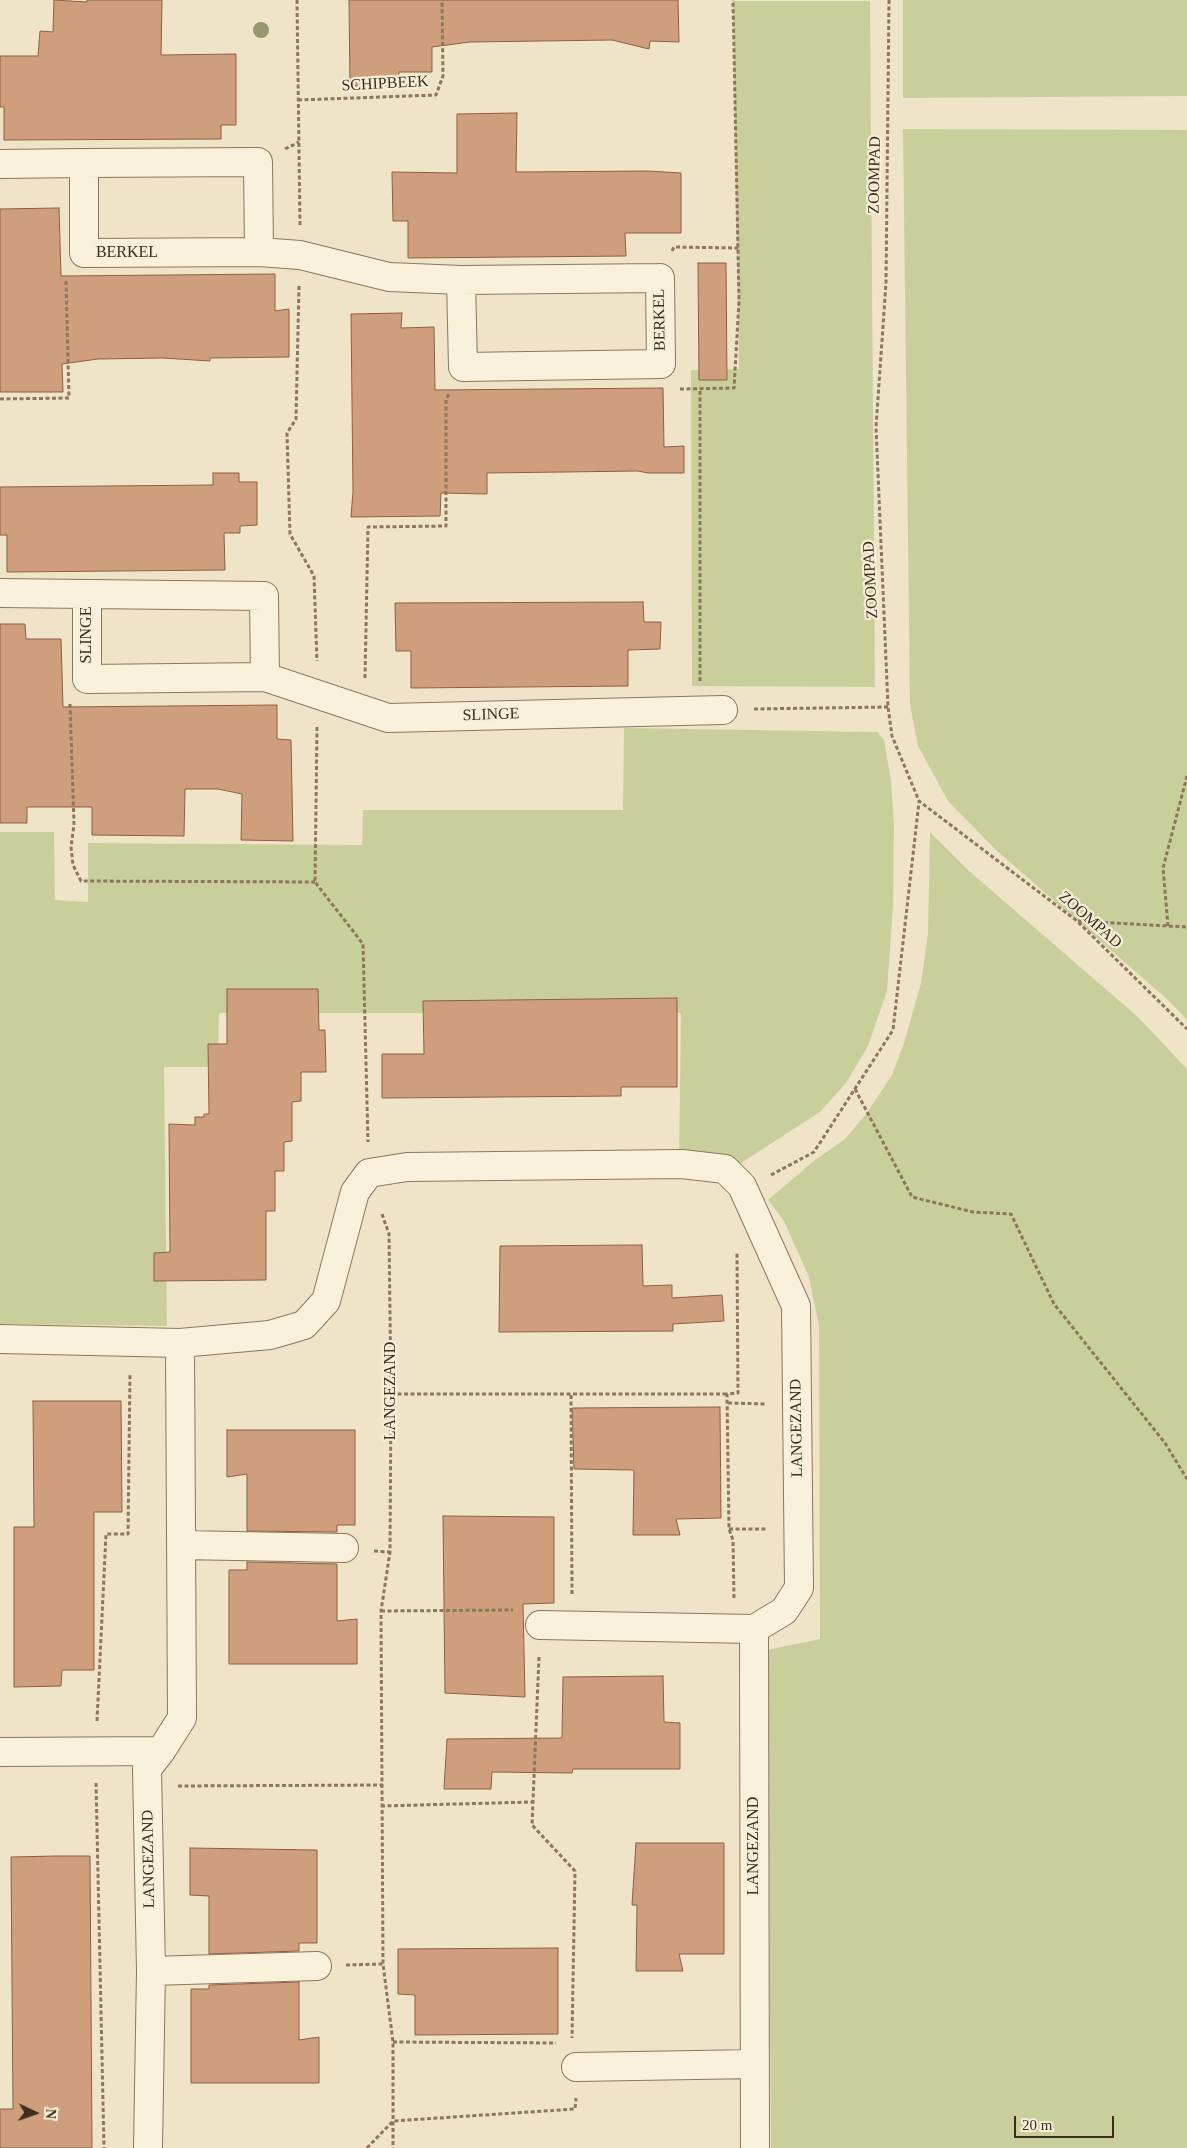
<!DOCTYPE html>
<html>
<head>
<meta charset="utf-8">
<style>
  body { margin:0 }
  #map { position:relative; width:1187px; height:2148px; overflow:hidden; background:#f0e4c8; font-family:Georgia,serif }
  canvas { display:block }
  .north { position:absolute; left:10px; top:2088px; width:50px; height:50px; -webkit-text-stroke:4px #f7eed8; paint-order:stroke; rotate:93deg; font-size:14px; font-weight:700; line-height:20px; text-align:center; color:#3d2e20 }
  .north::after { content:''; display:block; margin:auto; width:18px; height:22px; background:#3d2e20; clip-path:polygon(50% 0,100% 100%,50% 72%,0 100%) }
  .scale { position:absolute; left:1014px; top:2116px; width:100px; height:22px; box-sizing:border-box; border:2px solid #3d2e20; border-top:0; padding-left:6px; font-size:15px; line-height:18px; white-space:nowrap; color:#3d2e20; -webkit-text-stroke:4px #f7eed8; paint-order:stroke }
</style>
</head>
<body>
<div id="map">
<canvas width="1187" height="2148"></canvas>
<div class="north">N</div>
<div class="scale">20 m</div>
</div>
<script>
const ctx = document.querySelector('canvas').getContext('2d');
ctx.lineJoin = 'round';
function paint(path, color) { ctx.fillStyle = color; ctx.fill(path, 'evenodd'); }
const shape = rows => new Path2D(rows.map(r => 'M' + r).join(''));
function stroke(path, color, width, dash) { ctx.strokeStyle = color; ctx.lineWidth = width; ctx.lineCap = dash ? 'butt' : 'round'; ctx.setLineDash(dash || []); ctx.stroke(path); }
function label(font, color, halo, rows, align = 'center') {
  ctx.font = font + ' Georgia,serif'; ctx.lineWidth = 4.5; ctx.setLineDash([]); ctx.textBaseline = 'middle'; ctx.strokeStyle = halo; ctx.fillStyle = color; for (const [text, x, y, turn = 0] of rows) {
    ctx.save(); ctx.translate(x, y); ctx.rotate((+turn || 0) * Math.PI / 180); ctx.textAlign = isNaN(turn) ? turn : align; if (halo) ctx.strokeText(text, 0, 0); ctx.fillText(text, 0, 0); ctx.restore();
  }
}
paint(shape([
  [903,0,1187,0,1187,96,903,98],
  [733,1,870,1,875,687,692,686,691,370,739,369],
  [903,129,1187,130,1187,1020,1168,1000,997,851,948,801,918,746,910,704],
  [624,728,877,732,884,740,891,780,894,825,893,907,887,991,868,1046,846,1083,820,1112,735,1167,679,1157,681,1013,219,1013,218,1067,164,1067,167,1326,0,1324,0,832,54,832,55,900,88,902,88,843,362,845,363,810,623,810],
  [930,832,968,870,1138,1017,1187,1069,1187,2148,771,2148,767,1650,820,1639,819,1326,809,1277,784,1221,768,1200,814,1161,845,1139,866,1114,892,1075,904,1043,921,983,928,934]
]), '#c9cf9b');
const building = shape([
  [54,0,87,2,87,0,162,0,161,55,236,54,236,125,221,125,221,139,4,140,4,107,0,107,0,56,38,56,40,31,53,32,54,0],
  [349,0,678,0,679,42,650,41,649,49,612,40,470,42,432,47,432,72,399,72,398,86,350,86,349,0],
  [517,113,516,172,648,171,681,173,681,233,625,233,626,256,408,258,408,221,393,221,392,172,457,173,457,114,517,113],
  [59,208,61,276,275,274,275,311,289,309,289,357,210,358,210,361,163,358,98,359,62,364,63,392,0,392,0,209,59,208],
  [698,263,726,263,727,380,699,380,698,263],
  [402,313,401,328,434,327,435,390,663,388,664,447,684,446,684,473,648,473,638,471,487,473,487,494,441,493,440,516,351,517,353,491,351,314,402,313],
  [213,473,239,473,239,482,257,482,257,525,240,526,240,533,224,533,225,570,7,572,7,535,0,535,0,487,213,485,213,473],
  [643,602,644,622,661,622,660,649,628,650,628,686,411,688,411,651,396,651,395,603,643,602],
  [0,624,25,624,26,639,61,639,63,707,277,705,277,739,291,740,293,841,241,840,242,794,218,789,185,789,184,836,92,835,92,807,27,807,27,823,0,823,0,624],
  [227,989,318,989,319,1030,325,1030,326,1072,301,1072,301,1101,292,1102,292,1141,284,1142,284,1171,275,1171,275,1211,266,1211,266,1280,154,1281,154,1253,170,1252,169,1124,195,1125,195,1117,204,1117,204,1114,209,1114,208,1044,227,1044,227,989],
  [677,998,677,1087,621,1087,621,1096,382,1098,382,1054,424,1054,423,1001,677,998],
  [642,1245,643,1286,672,1285,672,1298,722,1295,724,1321,673,1324,673,1331,499,1332,500,1246,642,1245],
  [33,1401,121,1401,122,1512,94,1512,94,1670,62,1670,61,1686,14,1687,14,1527,34,1527,33,1401],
  [720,1407,721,1518,676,1519,680,1535,633,1535,634,1470,574,1469,572,1408,720,1407],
  [227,1430,355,1430,355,1525,337,1525,337,1532,247,1531,247,1474,227,1477,227,1430],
  [443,1516,554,1517,554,1603,523,1604,525,1697,445,1693,443,1516],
  [247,1562,337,1564,337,1621,357,1619,357,1664,229,1664,229,1570,247,1570,247,1562],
  [663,1676,664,1722,680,1723,680,1769,573,1769,572,1773,492,1772,491,1789,444,1789,447,1739,562,1738,563,1677,663,1676],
  [636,1843,724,1843,724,1954,679,1954,683,1971,636,1971,637,1905,632,1905,636,1843],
  [190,1848,317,1850,317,1943,299,1943,299,1951,209,1954,209,1896,190,1895,190,1848],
  [56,1856,90,1856,92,2148,0,2148,0,2109,13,2109,11,1857,56,1856],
  [558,1948,558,2034,415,2035,415,1995,398,1994,398,1949,558,1948],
  [299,1982,299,2040,319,2037,319,2083,191,2083,191,1989,209,1989,209,1985,299,1982]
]);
paint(building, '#cf9f7d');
stroke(building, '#8d5f41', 1);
const street = shape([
  [0,164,84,163,258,162,259,252,84,253,84,163],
  [259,252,300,255,389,277,461,280],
  [660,278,661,364,463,367,461,280,660,278],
  [0,593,264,596,265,677],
  [87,595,87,679,265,677,388,718,723,710],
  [0,1339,180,1343,270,1335,304,1325,326,1301,355,1192,369,1173,407,1167,682,1164,725,1169,742,1186,796,1306,799,1588,784,1611,754,1629,755,2148],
  [182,1545,344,1548],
  [540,1625,754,1629],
  [0,1752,161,1751],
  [151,1971,317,1966],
  [576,2067,755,2064],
  [148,2148,151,1971,147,1769,161,1751,182,1718,180,1343]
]);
stroke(street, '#8d765c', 30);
stroke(shape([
  [297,0,300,225],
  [889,0,886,283,876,427,888,707,892,736,919,801,1077,921,1187,1029],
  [298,100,436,95,443,76,442,0],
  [285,149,299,142],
  [672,251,674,247,738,248],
  [299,286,296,419,287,433,290,534,314,576,317,661],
  [680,389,734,388,739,301,733,0],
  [0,399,69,398,66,282,68,279],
  [365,678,368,527,446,526,446,399,449,394],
  [700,681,700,389],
  [70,704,74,824,71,847,73,865,81,881,315,882],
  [754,709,888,707],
  [317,727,315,882,363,944,368,1142],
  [1078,921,1187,927],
  [1168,926,1163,868,1187,776],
  [855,1089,912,1197,973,1212,1011,1214,1054,1304,1165,1443,1187,1479],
  [771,1175,814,1152,893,1030,919,802],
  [382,1214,389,1234,391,1394,390,1552,381,1611,383,1964,393,2042,393,2148],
  [391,1394,727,1394],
  [571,1395,572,1594],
  [728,1403,767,1404],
  [729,1529,768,1529],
  [374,1551,390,1552],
  [734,1598,733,1540,729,1529,727,1394,738,1393,737,1253],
  [381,1611,513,1610],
  [539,1657,532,1825,575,1871,572,2038],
  [97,1721,106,1534,128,1534,130,1373],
  [96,1783,104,2148],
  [178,1786,383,1785],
  [381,1806,532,1802],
  [346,1965,383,1964],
  [393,2042,556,2043],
  [367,2148,393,2121,575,2109,576,2098]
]), '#8d765c', 3, [4, 2.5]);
stroke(street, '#faf1dc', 28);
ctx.fillStyle = '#96986f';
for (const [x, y] of [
  [261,30]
]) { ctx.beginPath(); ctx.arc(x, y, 8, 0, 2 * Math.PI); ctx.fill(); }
label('16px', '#3d2e20', '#f7eed8', [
  ["SCHIPBEEK",385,84,-3],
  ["ZOOMPAD",875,175,-89],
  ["BERKEL",127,253],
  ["BERKEL",660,320,-91],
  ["ZOOMPAD",871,580,-93],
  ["SLINGE",87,635,-90],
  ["SLINGE",491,715,-2],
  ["ZOOMPAD",1090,920,41],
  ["LANGEZAND",391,1391,-90],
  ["LANGEZAND",797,1428,-91],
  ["LANGEZAND",754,1846,-90],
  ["LANGEZAND",149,1859,-91]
]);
</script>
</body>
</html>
